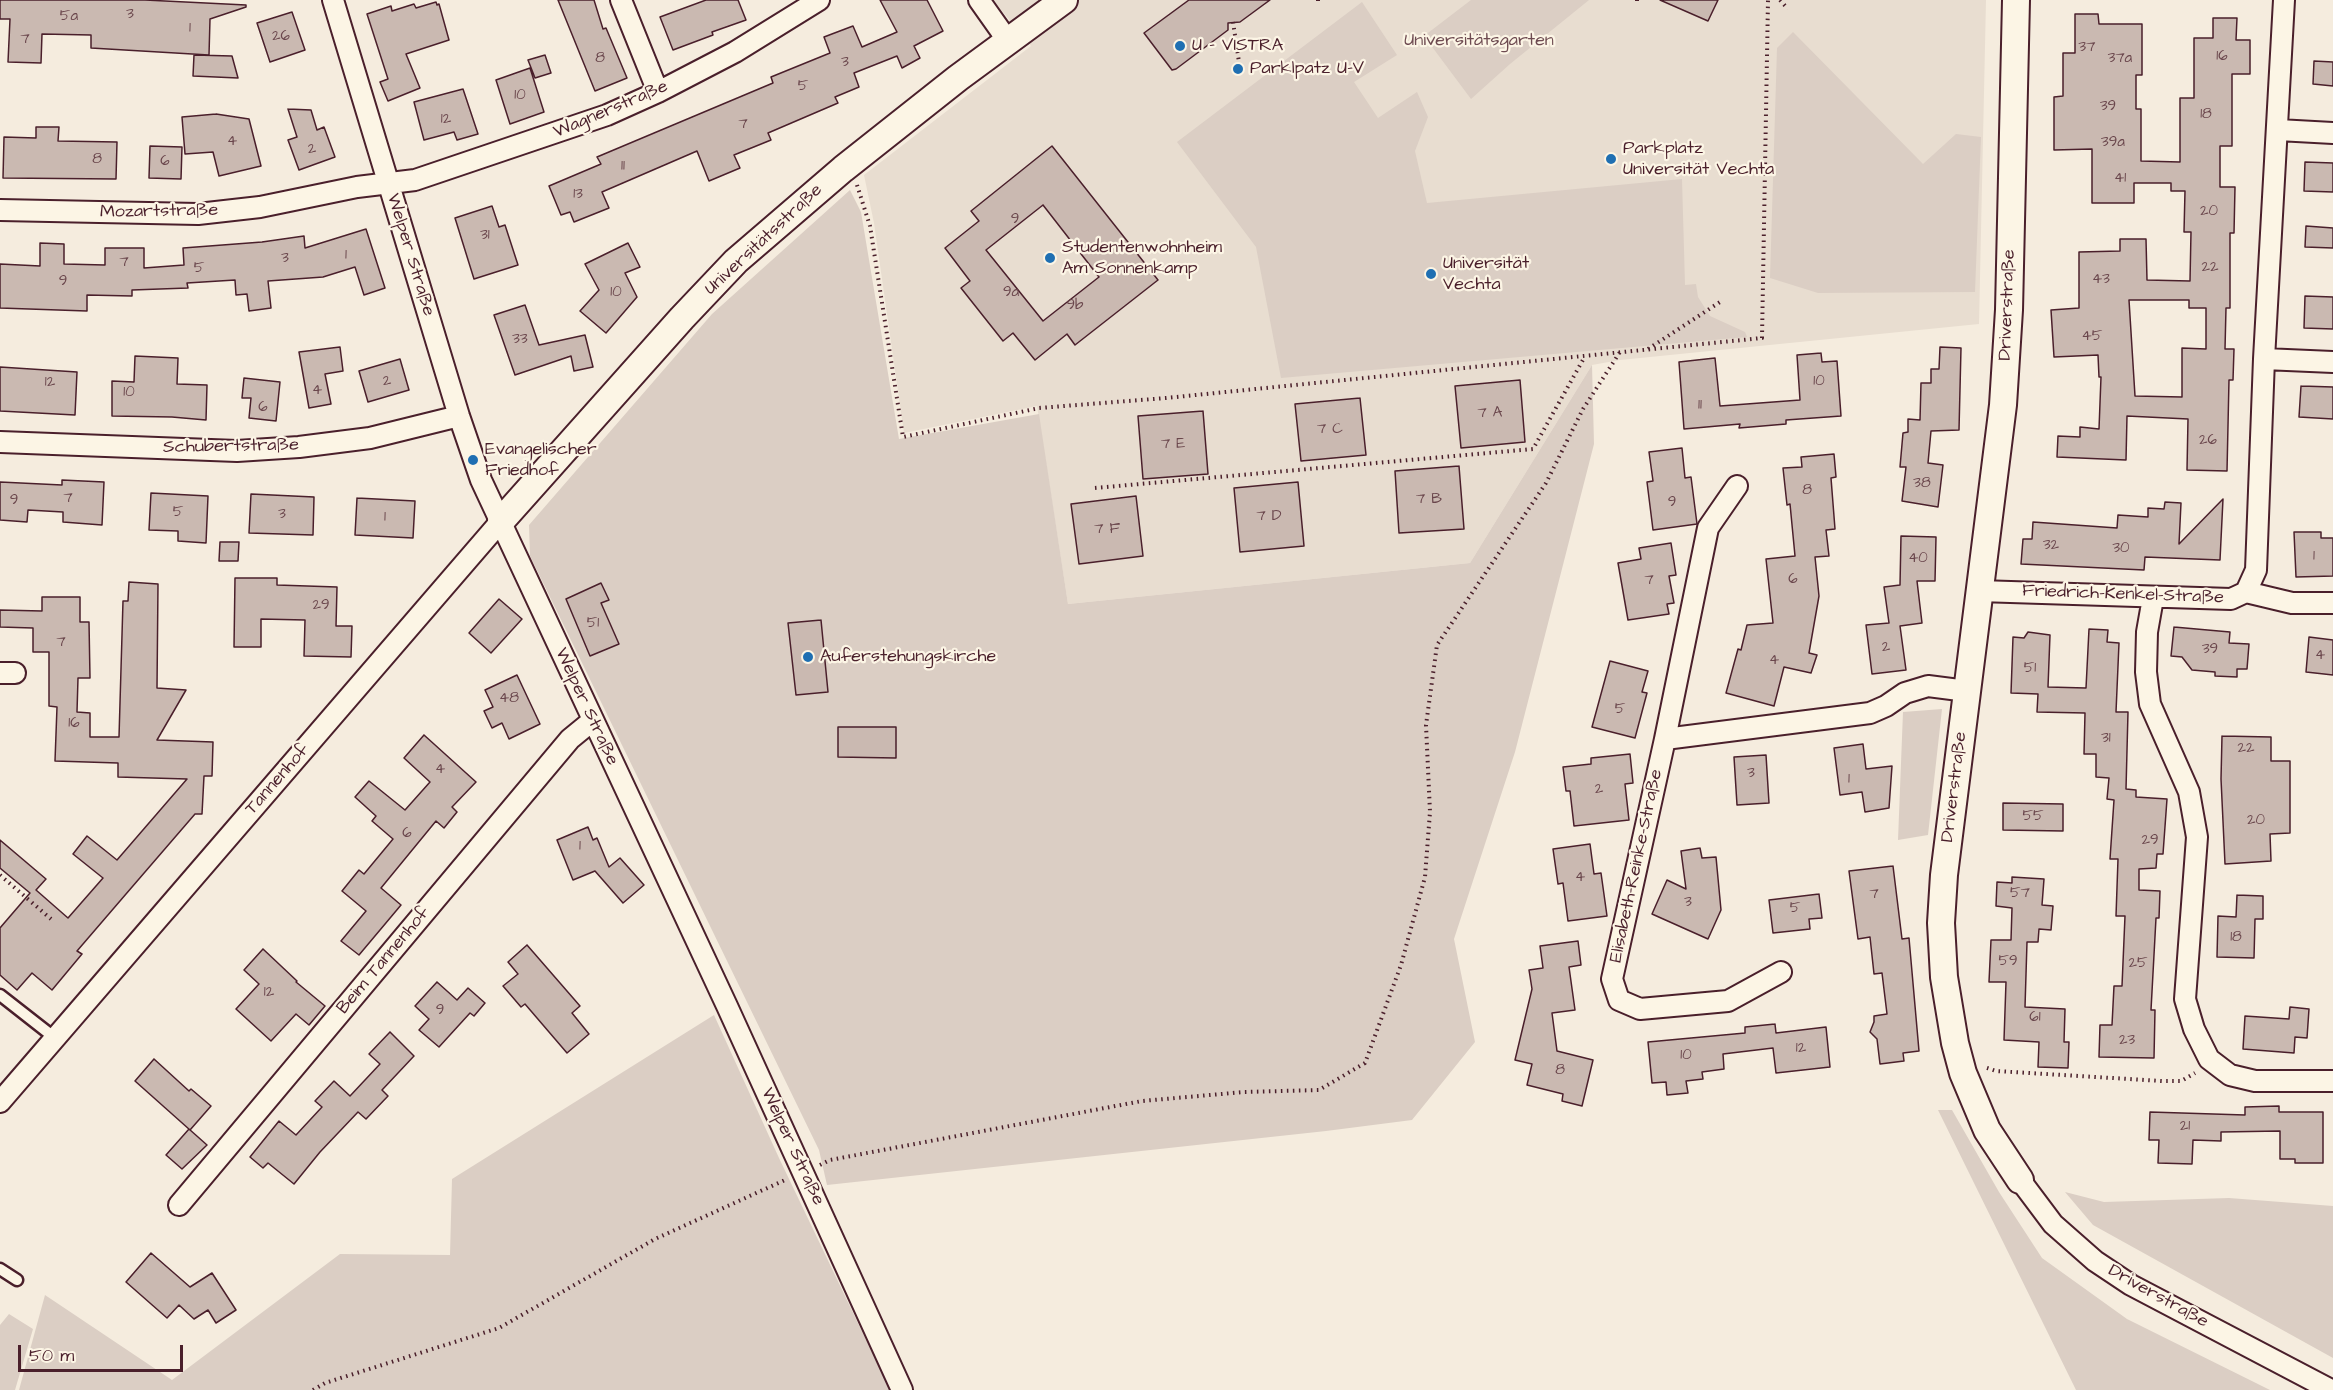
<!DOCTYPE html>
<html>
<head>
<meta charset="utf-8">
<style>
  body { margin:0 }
  #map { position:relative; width:2333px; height:1390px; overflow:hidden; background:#f5ecde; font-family:"Architects Daughter",sans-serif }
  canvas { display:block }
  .scale { position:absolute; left:18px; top:1345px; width:165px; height:27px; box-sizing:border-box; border:3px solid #4a1f2b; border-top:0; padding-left:8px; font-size:18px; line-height:21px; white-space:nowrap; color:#4a1f2b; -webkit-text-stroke:4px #fcf5e5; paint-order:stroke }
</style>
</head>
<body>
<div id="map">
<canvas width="2333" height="1390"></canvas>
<div class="scale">50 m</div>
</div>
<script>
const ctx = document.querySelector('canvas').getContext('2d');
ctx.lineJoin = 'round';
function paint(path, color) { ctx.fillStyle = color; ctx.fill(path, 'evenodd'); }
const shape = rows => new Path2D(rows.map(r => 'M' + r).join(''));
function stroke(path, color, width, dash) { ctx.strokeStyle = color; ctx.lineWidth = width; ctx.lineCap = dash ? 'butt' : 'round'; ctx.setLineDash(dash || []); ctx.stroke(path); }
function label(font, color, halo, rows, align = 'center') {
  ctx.font = font + ' "Architects Daughter",sans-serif'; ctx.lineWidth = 4.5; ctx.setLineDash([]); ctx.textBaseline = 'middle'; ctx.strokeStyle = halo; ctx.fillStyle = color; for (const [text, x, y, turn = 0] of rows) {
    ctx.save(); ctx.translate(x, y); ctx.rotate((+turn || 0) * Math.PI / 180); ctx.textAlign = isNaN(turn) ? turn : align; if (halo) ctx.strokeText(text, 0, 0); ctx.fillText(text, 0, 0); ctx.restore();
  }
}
paint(shape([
  [993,0,1986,0,1979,324,1620,360,1592,365,1470,563,1068,604,1037,406,904,433,874,223,864,175,1031,46]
]), '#e8ddd0');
paint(shape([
  [1471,0,1589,0,1510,64,1471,99,1424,36],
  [1362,2,1397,55,1354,82,1378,118,1417,92,1428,117,1415,151,1427,203,1682,179,1685,285,1696,284,1698,297,1710,316,1745,332,1747,337,1281,378,1256,247,1177,142],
  [1793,32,1923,164,1956,134,1981,137,1975,292,1818,293,1770,278,1777,48],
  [850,190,861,212,899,439,1039,414,1068,604,1470,563,1592,365,1594,444,1515,752,1454,939,1475,1042,1412,1120,1326,1131,827,1185,819,1150,530,556,529,525,712,314],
  [1942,709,1928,835,1898,840,1903,712],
  [714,1015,779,1158,890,1390,19,1390,45,1295,172,1380,340,1254,450,1255,452,1179],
  [1938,1110,1952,1110,1999,1192,2042,1258,2127,1319,2270,1390,2076,1390],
  [2065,1192,2104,1202,2229,1198,2333,1206,2333,1358,2093,1225],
  [9,1314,33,1329,15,1390,0,1390,0,1325]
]), '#dbcec4');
const building = shape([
  [0,0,145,0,246,5,246,7,210,19,209,55,91,48,91,35,42,34,41,63,8,62,10,19,0,19,0,0],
  [558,0,594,0,603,29,606,28,627,78,595,91,558,0],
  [706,0,738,0,746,20,712,32,713,35,673,50,660,17,706,0],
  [880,0,927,0,943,31,914,46,920,58,902,68,897,56,854,73,859,87,835,97,838,103,768,133,771,140,734,155,740,168,709,181,697,151,602,192,609,208,574,222,570,212,561,215,549,186,601,164,597,157,773,83,771,77,830,53,824,37,853,26,862,47,897,32,880,0],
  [1189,0,1270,0,1240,22,1228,23,1228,30,1176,69,1172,70,1144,33,1189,0],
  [1660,0,1718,0,1708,21,1660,0],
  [436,2,437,5,439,4,449,40,406,54,420,88,388,101,380,82,388,79,367,14,391,6,392,11,414,4,416,8,436,2],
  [292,12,305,50,270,62,257,23,292,12],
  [2075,14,2098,14,2099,24,2142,24,2142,75,2136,75,2136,109,2141,109,2141,161,2180,162,2180,98,2194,98,2194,38,2213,38,2213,18,2237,18,2236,40,2250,40,2250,74,2232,74,2232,146,2220,146,2220,187,2235,187,2234,233,2230,233,2230,308,2226,308,2225,349,2234,349,2233,380,2229,380,2227,471,2187,470,2188,419,2127,416,2126,460,2057,457,2058,436,2080,437,2080,427,2099,429,2101,377,2099,377,2098,355,2054,357,2051,310,2079,308,2079,252,2120,251,2120,239,2146,239,2147,280,2190,281,2191,232,2184,232,2185,191,2171,191,2171,183,2134,183,2134,203,2092,203,2092,149,2054,150,2054,97,2063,96,2063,53,2075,53,2075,14],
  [2129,300,2189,300,2189,308,2206,308,2206,349,2182,348,2182,397,2135,396,2129,300],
  [194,55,232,56,238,78,193,76,194,55],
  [545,55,551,73,535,78,528,60,545,55],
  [2314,61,2333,62,2333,86,2313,84,2314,61],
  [530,68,544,112,510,124,496,80,530,68],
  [463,89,478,134,457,140,454,132,424,140,414,102,463,89],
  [288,109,311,110,317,130,324,127,335,157,299,170,288,140,297,137,288,109],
  [216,114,249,119,261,166,219,176,213,152,185,154,182,117,216,114],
  [36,127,59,127,58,141,117,142,116,179,3,178,4,137,36,138,36,127],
  [150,146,182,147,181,179,149,178,150,146],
  [1052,146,1158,280,1075,345,1067,334,1035,360,1013,333,1003,341,961,288,970,281,945,248,979,221,971,211,1052,146],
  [1043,205,1099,277,1043,321,986,250,1043,205],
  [2305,162,2333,163,2333,192,2304,191,2305,162],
  [492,206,499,227,505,225,518,265,474,279,455,218,492,206],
  [2306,226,2333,228,2333,248,2305,247,2306,226],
  [366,229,385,288,364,295,355,267,323,277,268,281,271,308,249,311,247,294,236,295,235,280,187,283,188,288,132,290,132,296,87,295,87,311,0,308,0,264,40,266,40,243,64,244,64,264,105,265,105,248,144,248,144,268,184,265,183,248,262,242,304,236,305,248,366,229],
  [628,243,640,267,625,273,637,297,606,333,580,311,599,290,585,264,628,243],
  [2305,296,2333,297,2333,329,2304,328,2305,296],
  [525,305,539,345,585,335,593,367,574,371,571,356,515,375,494,315,525,305],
  [340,347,343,371,325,374,331,404,309,408,299,352,340,347],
  [1940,347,1961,348,1959,430,1931,431,1928,463,1943,465,1938,507,1902,501,1906,467,1900,467,1903,433,1908,432,1908,419,1920,420,1921,383,1931,383,1931,369,1939,369,1940,347],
  [1821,353,1822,362,1837,361,1841,416,1786,420,1786,424,1739,428,1740,424,1684,429,1679,362,1715,358,1720,406,1800,400,1797,355,1821,353],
  [135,356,178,358,177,384,207,385,206,420,172,417,112,416,112,381,134,382,135,356],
  [400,359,409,390,368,402,359,371,400,359],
  [0,367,77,372,75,415,0,411,0,367],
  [244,378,280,382,276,421,249,418,251,398,242,398,244,378],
  [1520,380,1525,442,1461,448,1455,386,1520,380],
  [2301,386,2333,387,2333,419,2299,417,2301,386],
  [1360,398,1366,455,1301,461,1295,404,1360,398],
  [1203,411,1208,474,1143,479,1138,416,1203,411],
  [1682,448,1685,478,1691,477,1697,524,1653,530,1647,482,1653,481,1649,452,1682,448],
  [1834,454,1836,477,1831,478,1835,529,1826,530,1829,556,1815,557,1819,596,1809,653,1817,655,1811,673,1784,667,1774,706,1726,693,1738,649,1741,650,1747,625,1773,623,1766,559,1795,556,1790,504,1787,505,1783,468,1802,467,1801,457,1834,454],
  [1459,466,1464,529,1399,533,1395,471,1459,466],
  [62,480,104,482,102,525,63,522,63,512,28,510,27,522,0,520,0,482,62,485,62,480],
  [1298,482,1304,546,1240,552,1234,488,1298,482],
  [151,493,208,496,206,543,178,541,178,531,149,530,151,493],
  [251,494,314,497,313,535,249,533,251,494],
  [1136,496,1143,556,1079,564,1071,504,1136,496],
  [357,498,415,501,413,538,355,535,357,498],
  [2223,499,2220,560,2145,557,2144,570,2021,564,2023,539,2032,539,2033,522,2117,528,2118,515,2148,517,2148,508,2164,509,2165,502,2181,503,2179,544,2223,499],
  [2294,532,2321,532,2321,538,2333,538,2333,576,2296,577,2294,532],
  [1901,536,1936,537,1935,581,1917,581,1922,623,1900,626,1906,670,1872,674,1866,625,1889,623,1884,587,1900,585,1901,536],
  [220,542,239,542,238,561,219,561,220,542],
  [1671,543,1676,575,1669,576,1674,603,1667,604,1669,614,1628,620,1618,563,1641,559,1639,548,1671,543],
  [235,578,277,578,277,585,337,587,336,626,352,626,351,657,304,656,305,620,261,619,261,647,234,647,235,578],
  [129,582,158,584,157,688,186,690,157,740,213,742,212,776,204,776,202,814,195,814,126,894,77,951,82,954,52,990,32,973,17,990,0,975,0,928,30,893,0,868,0,840,46,879,36,890,68,918,103,878,73,854,87,836,117,860,187,779,118,777,118,763,55,761,57,707,49,706,49,652,33,652,33,628,0,627,0,610,42,611,42,597,80,597,80,622,89,622,90,678,78,678,77,712,90,713,90,737,119,737,123,601,128,601,129,582],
  [601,583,609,600,601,603,619,644,590,656,566,599,601,583],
  [499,599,522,619,491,653,469,633,499,599],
  [821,620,828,692,796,695,788,623,821,620],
  [2174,627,2230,632,2229,643,2249,644,2247,669,2237,669,2237,677,2215,676,2215,672,2192,670,2182,657,2171,656,2174,627],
  [2089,629,2108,630,2107,642,2119,643,2116,712,2128,712,2126,789,2136,790,2136,797,2167,799,2163,854,2157,854,2156,868,2139,869,2139,890,2160,891,2159,918,2156,918,2151,1010,2155,1010,2154,1058,2099,1057,2100,1025,2112,1025,2114,986,2122,986,2125,916,2116,916,2118,859,2110,859,2114,800,2107,799,2109,778,2096,777,2096,754,2084,754,2085,713,2037,712,2038,694,2011,693,2013,637,2024,638,2028,632,2050,635,2048,687,2086,688,2089,629],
  [2309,637,2333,640,2333,675,2306,672,2309,637],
  [1610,661,1648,671,1642,692,1647,693,1635,738,1592,727,1610,661],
  [517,675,540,724,509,739,502,723,492,728,484,711,493,707,485,690,517,675],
  [838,727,896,727,896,758,838,757,838,727],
  [424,735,476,782,452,807,457,812,444,828,436,821,381,888,401,905,359,955,341,941,366,911,342,891,359,870,364,874,393,839,372,821,376,816,355,797,369,781,405,810,430,782,404,758,424,735],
  [2222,736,2271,737,2271,761,2290,761,2290,833,2270,834,2271,861,2225,864,2221,779,2222,736],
  [1863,744,1866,769,1892,766,1889,808,1865,812,1862,792,1840,795,1834,748,1863,744],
  [1630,754,1633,783,1625,784,1629,820,1574,826,1570,791,1566,791,1563,767,1591,764,1591,758,1630,754],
  [1766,755,1769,803,1737,805,1734,757,1766,755],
  [2003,803,2063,804,2063,831,2003,830,2003,803],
  [588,827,593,840,597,838,609,867,620,858,644,885,623,903,595,871,573,880,557,840,588,827],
  [1590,844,1594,874,1601,873,1607,916,1568,921,1563,883,1558,884,1553,849,1590,844],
  [1700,848,1702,858,1716,857,1721,910,1708,939,1652,914,1667,880,1686,889,1681,851,1700,848],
  [1893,866,1902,939,1909,938,1919,1051,1903,1053,1904,1061,1880,1064,1877,1039,1870,1032,1874,1022,1874,1016,1887,1014,1882,973,1874,974,1870,937,1858,939,1849,871,1893,866],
  [2012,877,2044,879,2042,905,2053,906,2051,930,2039,929,2038,942,2027,942,2025,1007,2065,1009,2064,1042,2069,1042,2068,1068,2038,1067,2039,1042,2004,1040,2006,982,1989,982,1991,940,2011,940,2012,908,1996,906,1997,882,2012,883,2012,877],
  [1819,894,1822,918,1809,919,1810,929,1773,933,1769,900,1819,894],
  [2237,895,2263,896,2263,919,2255,919,2254,958,2217,957,2218,916,2236,917,2237,895],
  [1578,941,1581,965,1569,967,1575,1010,1552,1013,1557,1051,1593,1060,1582,1106,1562,1101,1563,1094,1527,1085,1532,1064,1515,1060,1532,989,1529,970,1543,968,1540,946,1578,941],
  [527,945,580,1006,572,1013,589,1034,567,1053,525,1004,521,1007,503,986,518,974,508,962,527,945],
  [263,949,297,981,296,982,325,1006,309,1025,296,1014,271,1041,236,1009,259,984,244,970,263,949],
  [437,982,457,1000,468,988,485,1003,474,1016,470,1013,439,1047,419,1030,429,1019,415,1006,437,982],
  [2290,1007,2309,1009,2307,1038,2295,1037,2294,1053,2243,1049,2245,1016,2289,1019,2290,1007],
  [1775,1024,1776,1033,1826,1027,1830,1067,1776,1073,1773,1048,1723,1054,1724,1069,1702,1072,1703,1079,1686,1081,1688,1093,1667,1095,1666,1082,1652,1083,1648,1042,1745,1033,1745,1027,1775,1024],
  [390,1032,414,1056,382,1090,388,1096,366,1119,358,1112,320,1152,294,1184,268,1163,263,1168,250,1157,279,1121,296,1135,322,1107,315,1101,334,1081,350,1096,380,1064,369,1054,390,1032],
  [154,1059,189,1091,191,1089,211,1106,190,1130,135,1081,154,1059],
  [2279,1106,2279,1112,2323,1112,2323,1163,2295,1163,2295,1159,2280,1159,2280,1131,2221,1132,2221,1141,2193,1140,2192,1164,2158,1163,2159,1140,2149,1140,2150,1112,2245,1115,2245,1107,2279,1106],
  [189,1129,207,1145,182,1169,166,1155,189,1129],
  [151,1253,190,1287,212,1273,236,1310,216,1323,208,1310,194,1319,179,1305,167,1318,126,1282,151,1253]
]);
paint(building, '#cab9b1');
stroke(building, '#4a1f2b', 1.5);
const service = shape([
  [0,995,55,1038],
  [0,1269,17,1280]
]);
const minor = shape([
  [333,0,459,416,481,480,727,1006,902,1390],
  [621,0,658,92],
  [979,0,1008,41],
  [2278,130,2333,133],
  [0,210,198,214,260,207,357,187,415,180,607,115,658,92,735,52,819,0],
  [2264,359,2333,362],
  [0,442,237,451,299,447,370,438,459,416],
  [1737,486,1708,528,1665,739,1870,713,1886,706,1905,693,1928,686,1967,691],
  [1979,591,2231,599,2246,592,2256,570,2264,359,2284,0],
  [2246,592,2292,603,2333,603],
  [2153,598,2147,632,2146,672,2150,704,2189,792,2197,837,2185,999,2194,1029,2209,1059,2230,1075,2255,1081,2333,1081],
  [0,673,15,673],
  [1665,739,1612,979,1619,1000,1640,1009,1728,1001,1781,972],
  [0,1102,501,521],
  [2020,1180,2053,1224,2095,1261,2131,1285,2331,1390],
  [179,1205,570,739,592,721]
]);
const tertiary = shape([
  [2016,0,2009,310,2003,405,1944,875,1941,923,1944,977,1955,1043,1963,1073,1987,1130,2020,1180],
  [501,521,682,318,736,261,843,169,958,78,1064,0]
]);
stroke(service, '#4a1f2b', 15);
stroke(minor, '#4a1f2b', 24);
stroke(tertiary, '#4a1f2b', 30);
stroke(shape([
  [1637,0,1637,1],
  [1780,0,1788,9],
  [1318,1,1318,0],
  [1233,22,1239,62],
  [857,185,870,226,903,437,1039,408,1166,398,1762,338,1768,0],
  [1648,349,1720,302],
  [1095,488,1533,449,1584,358],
  [0,875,51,919],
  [1987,1068,1996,1071,2162,1081,2181,1081,2195,1073],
  [820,1165,830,1160,1142,1101,1244,1092,1319,1090,1365,1063,1401,965,1425,877,1430,812,1426,725,1437,645,1546,483,1583,409,1620,352],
  [313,1390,325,1383,499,1328,655,1239,785,1180]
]), '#4a1f2b', 4, [1.5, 4.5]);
stroke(service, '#fcf5e5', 10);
stroke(minor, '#fcf5e5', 20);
stroke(tertiary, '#fcf5e5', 26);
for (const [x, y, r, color] of [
  [1180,46,6,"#1f6fb2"],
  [1238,69,6,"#1f6fb2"],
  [1611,159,6,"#1f6fb2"],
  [1050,258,6,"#1f6fb2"],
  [1431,274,6,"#1f6fb2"],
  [473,460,6,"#1f6fb2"],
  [808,657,6,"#1f6fb2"]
]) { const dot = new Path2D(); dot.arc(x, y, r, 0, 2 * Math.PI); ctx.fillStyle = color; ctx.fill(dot); stroke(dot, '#fcf5e5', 2); }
label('15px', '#6a464c', null, [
  ["3",130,15],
  ["5a",69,17],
  ["1",190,29],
  ["26",281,37],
  ["7",25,40],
  ["37",2087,48],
  ["16",2222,57],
  ["8",600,59],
  ["37a",2120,59],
  ["3",845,63],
  ["5",803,87],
  ["10",520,96],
  ["39",2108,107],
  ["18",2206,115],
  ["12",446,120],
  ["7",743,125],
  ["4",232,142],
  ["39a",2113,143],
  ["2",312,150],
  ["8",97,160],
  ["6",165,162],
  ["11",623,167],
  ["41",2120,179],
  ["13",578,195],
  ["20",2209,212],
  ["9",1015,220],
  ["31",485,236],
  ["1",346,256],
  ["3",285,259],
  ["7",124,263],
  ["22",2210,268],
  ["5",199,269],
  ["43",2101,280],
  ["9",63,282],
  ["10",616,293],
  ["9a",1011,293],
  ["9b",1075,306],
  ["45",2092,337],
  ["33",520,340],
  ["2",387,382],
  ["10",1819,382],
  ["12",50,383],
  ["4",317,391],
  ["10",129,393],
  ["11",1700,406],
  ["6",263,408],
  ["7 A",1490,414],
  ["7 C",1330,430],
  ["26",2208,441],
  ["7 E",1173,445],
  ["38",1922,484],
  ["8",1807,491],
  ["7",68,499],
  ["7 B",1429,500],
  ["9",14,501],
  ["9",1672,503],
  ["5",178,513],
  ["3",282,515],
  ["7 D",1269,517],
  ["1",385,518],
  ["7 F",1107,530],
  ["32",2051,546],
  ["30",2121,549],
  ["1",2314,557],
  ["40",1918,559],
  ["6",1793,580],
  ["7",1649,581],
  ["29",321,606],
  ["51",593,624],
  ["7",61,643],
  ["2",1886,648],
  ["39",2210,650],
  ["4",2320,656],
  ["4",1774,661],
  ["51",2030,669],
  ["48",509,699],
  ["5",1620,710],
  ["16",74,724],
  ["31",2106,739],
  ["22",2246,749],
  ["4",440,770],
  ["3",1751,774],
  ["1",1849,780],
  ["2",1599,790],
  ["55",2033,817],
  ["20",2256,821],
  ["6",407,834],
  ["29",2150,841],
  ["1",580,847],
  ["4",1580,878],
  ["57",2020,894],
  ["7",1874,895],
  ["3",1688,903],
  ["5",1795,909],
  ["18",2236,938],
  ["59",2008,962],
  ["25",2138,964],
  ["12",269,993],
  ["9",440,1011],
  ["61",2035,1018],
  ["23",2127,1041],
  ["12",1801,1049],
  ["10",1686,1056],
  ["8",1560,1071],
  ["21",2185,1127]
]);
label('18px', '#6e4b51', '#fcf5e5', [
  ["Universitätsgarten",1479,41]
]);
label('18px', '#4a1f2b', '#fcf5e5', [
  ["U - VISTRA",1192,46],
  ["Parklpatz U-V",1250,69],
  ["Parkplatz",1623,149],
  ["Universität Vechta",1623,170],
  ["Studentenwohnheim",1062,248],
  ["Am Sonnenkamp",1062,269],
  ["Universität",1443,264],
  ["Vechta",1443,285],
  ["Evangelischer",485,450],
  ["Friedhof",485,471],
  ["Auferstehungskirche",820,657]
], 'left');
label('18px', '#4a1f2b', '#fcf5e5', [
  ["Wagnerstraße",611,110,-23],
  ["Mozartstraße",159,212,-1],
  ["Universitätsstraße",764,240,-43],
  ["Welper Straße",410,255,73],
  ["Driverstraße",2008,305,-88],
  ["Schubertstraße",231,447,-1],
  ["Friedrich-Kenkel-Straße",2123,595,2],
  ["Welper Straße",586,707,65],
  ["Tannenhof",278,780,-49],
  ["Driverstraße",1955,787,-83],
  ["Elisabeth-Reinke-Straße",1637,866,-78],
  ["Beim Tannenhof",384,961,-50],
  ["Welper Straße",792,1147,65],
  ["Driverstraße",2158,1297,29]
]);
</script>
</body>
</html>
